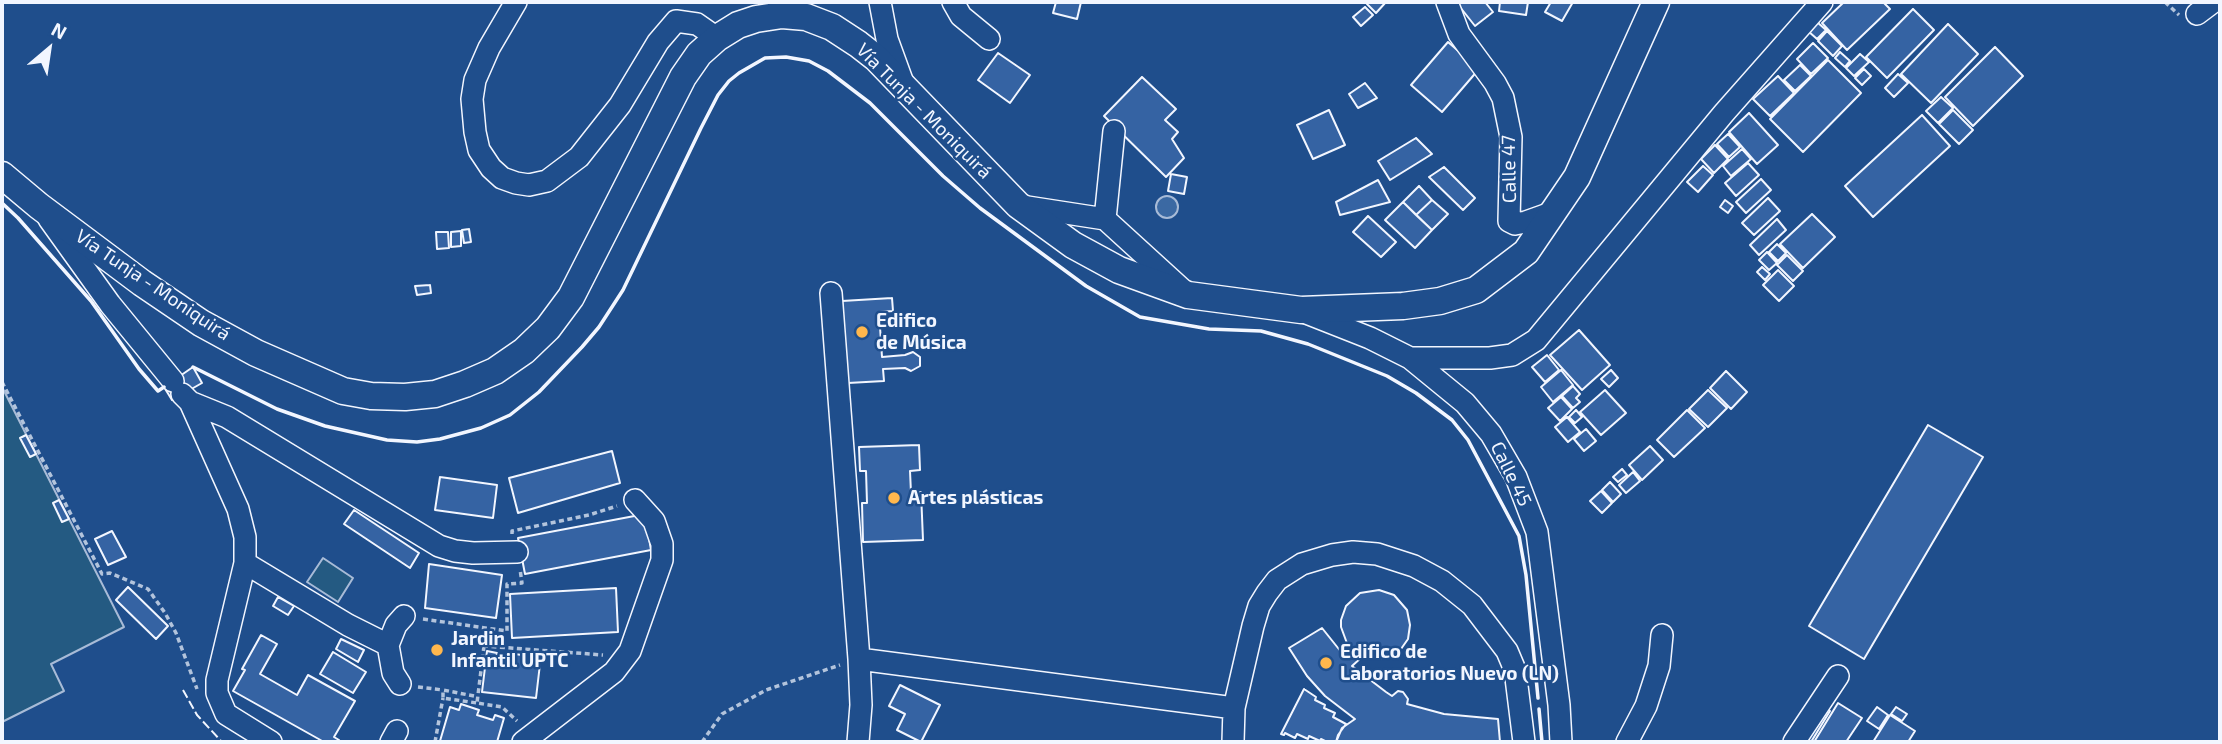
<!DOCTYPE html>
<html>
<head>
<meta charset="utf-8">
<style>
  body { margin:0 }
  #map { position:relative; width:2222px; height:744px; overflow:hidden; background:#1f4e8c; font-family:"Exo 2",sans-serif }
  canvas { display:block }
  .frame { position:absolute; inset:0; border:4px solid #f2f6ff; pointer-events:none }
  .north { position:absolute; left:14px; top:14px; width:70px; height:70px; -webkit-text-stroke:5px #1f4e8c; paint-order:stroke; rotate:29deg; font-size:19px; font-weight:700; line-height:28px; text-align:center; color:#f2f6ff }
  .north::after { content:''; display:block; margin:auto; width:24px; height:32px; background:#f2f6ff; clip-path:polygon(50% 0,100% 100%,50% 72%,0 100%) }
</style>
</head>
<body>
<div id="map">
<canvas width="2222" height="744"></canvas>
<div class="frame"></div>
<div class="north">N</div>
</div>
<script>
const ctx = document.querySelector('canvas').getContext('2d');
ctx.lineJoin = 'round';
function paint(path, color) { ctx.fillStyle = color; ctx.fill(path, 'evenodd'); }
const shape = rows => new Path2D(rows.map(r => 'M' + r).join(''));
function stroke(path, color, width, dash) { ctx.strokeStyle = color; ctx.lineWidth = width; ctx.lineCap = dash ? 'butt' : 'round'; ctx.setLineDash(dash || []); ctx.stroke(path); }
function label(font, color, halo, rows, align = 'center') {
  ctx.font = font + ' "Exo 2",sans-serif'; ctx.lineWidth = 5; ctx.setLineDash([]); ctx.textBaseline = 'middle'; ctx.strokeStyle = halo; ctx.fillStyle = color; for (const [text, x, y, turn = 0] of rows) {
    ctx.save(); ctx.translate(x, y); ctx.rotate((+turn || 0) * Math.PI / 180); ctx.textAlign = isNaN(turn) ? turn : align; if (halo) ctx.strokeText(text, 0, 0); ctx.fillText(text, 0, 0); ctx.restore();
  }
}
const green = shape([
  [2,387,124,627,51,664,64,691,2,722,2,387],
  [323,558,353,578,338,602,307,582,323,558]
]);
paint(green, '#245a82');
stroke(green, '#a8bbd7', 2);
const water = shape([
  '1156 207a11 11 0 1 1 22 0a11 11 0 1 1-22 0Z'
]);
paint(water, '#3b69a3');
stroke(water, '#a8bbd7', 2);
const building = shape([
  [1056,2,1081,2,1077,19,1053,13,1056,2],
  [1369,2,1386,2,1376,13,1367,4,1369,2],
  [1456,2,1485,2,1493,12,1475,26,1456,2],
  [1500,2,1528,2,1526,15,1499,11,1500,2],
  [1551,2,1573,2,1562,21,1545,12,1551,2],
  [1844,2,1883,2,1890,9,1847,50,1822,23,1844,2],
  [1365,7,1373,15,1361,26,1353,17,1365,7],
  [1913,9,1934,30,1887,78,1866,57,1913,9],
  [1817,22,1826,30,1817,39,1808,31,1817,22],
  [1948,24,1978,54,1931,103,1901,74,1948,24],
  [1827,31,1842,46,1833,56,1818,41,1827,31],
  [1448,42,1479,69,1442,112,1411,85,1448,42],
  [1813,43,1828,58,1811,74,1797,59,1813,43],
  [1995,47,2023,76,1973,126,1945,97,1995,47],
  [1840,52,1850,61,1845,67,1835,58,1840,52],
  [998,53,1030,75,1010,103,978,80,998,53],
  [1860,54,1869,62,1854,76,1846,68,1860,54],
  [1828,60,1861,93,1803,152,1770,119,1828,60],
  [1800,65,1811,76,1795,91,1784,80,1800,65],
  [1864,69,1871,76,1862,85,1855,78,1864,69],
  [1898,74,1908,83,1894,97,1885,88,1898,74],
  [1778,76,1794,93,1770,116,1753,99,1778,76],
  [1142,77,1176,109,1165,120,1178,132,1172,139,1184,158,1166,177,1104,116,1142,77],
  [1365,83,1377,98,1358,108,1349,94,1365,83],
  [1941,97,1953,108,1938,123,1926,111,1941,97],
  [1329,110,1345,145,1313,159,1297,125,1329,110],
  [1953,110,1973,130,1959,144,1939,124,1953,110],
  [1749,113,1778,145,1757,164,1729,132,1749,113],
  [1922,115,1950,146,1873,217,1845,186,1922,115],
  [1728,134,1740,147,1729,157,1717,144,1728,134],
  [1416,138,1432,154,1390,180,1378,161,1416,138],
  [1715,145,1728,159,1714,173,1701,159,1715,145],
  [1742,149,1751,159,1731,176,1723,166,1742,149],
  [1748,163,1759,175,1736,196,1725,183,1748,163],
  [1703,166,1713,175,1698,192,1687,182,1703,166],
  [1444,167,1475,198,1463,210,1429,177,1444,167],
  [1171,174,1187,177,1184,194,1168,191,1171,174],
  [1761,179,1771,190,1746,213,1736,202,1761,179],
  [1378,180,1390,202,1340,215,1336,202,1378,180],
  [1419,186,1432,200,1416,215,1403,202,1419,186],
  [1768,198,1780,211,1754,235,1742,223,1768,198],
  [1432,200,1448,214,1432,230,1416,215,1432,200],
  [1725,200,1733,206,1728,213,1720,207,1725,200],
  [1403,202,1432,230,1415,248,1385,220,1403,202],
  [1812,214,1835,237,1803,268,1780,244,1812,214],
  [1368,216,1396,242,1381,257,1353,232,1368,216],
  [1777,219,1786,230,1759,255,1750,245,1777,219],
  [469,229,471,242,464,243,462,230,469,229],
  [461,231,461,246,451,247,451,232,461,231],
  [436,232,448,232,449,248,437,249,436,232],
  [1777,244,1786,253,1778,261,1769,252,1777,244],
  [1767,252,1777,263,1769,270,1759,260,1767,252],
  [1787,255,1803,271,1793,281,1777,265,1787,255],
  [1762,267,1770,274,1765,280,1757,272,1762,267],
  [1778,270,1794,286,1779,301,1763,285,1778,270],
  [430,285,431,293,417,295,415,286,430,285],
  [892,298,893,311,879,312,882,357,905,355,913,352,920,357,920,366,911,371,905,368,883,369,884,381,848,383,842,301,892,298],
  [1579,330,1610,365,1582,390,1550,355,1579,330],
  [1547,355,1559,370,1545,382,1532,367,1547,355],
  [193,367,202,383,172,400,164,387,193,367],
  [1561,370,1573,385,1553,402,1541,387,1561,370],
  [1611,370,1618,378,1609,387,1601,379,1611,370],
  [1726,371,1747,392,1731,409,1710,388,1726,371],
  [1573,386,1580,394,1576,398,1580,402,1573,408,1562,396,1573,386],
  [1605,390,1626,413,1601,435,1580,412,1605,390],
  [1708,390,1727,408,1708,427,1689,409,1708,390],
  [1561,397,1572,409,1560,421,1548,408,1561,397],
  [1576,410,1582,417,1575,423,1569,417,1576,410],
  [1687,410,1705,428,1674,457,1657,440,1687,410],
  [1567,417,1580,432,1568,442,1555,427,1567,417],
  [1928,425,1983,457,1864,659,1809,626,1928,425],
  [1586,429,1596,441,1584,451,1574,439,1586,429],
  [26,435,36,454,30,457,20,438,26,435],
  [919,445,920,470,910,471,911,493,921,492,923,540,863,542,862,503,867,503,866,471,860,471,859,447,919,445],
  [1650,446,1663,460,1642,480,1629,465,1650,446],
  [612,451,620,483,518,513,509,478,612,451],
  [1622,469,1627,475,1618,482,1613,477,1622,469],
  [1633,472,1640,481,1626,493,1619,485,1633,472],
  [440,477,497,485,493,518,435,510,440,477],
  [1610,482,1621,494,1613,502,1602,490,1610,482],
  [1601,491,1612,503,1602,513,1590,501,1601,491],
  [59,500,69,519,62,522,53,503,59,500],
  [354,510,419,553,410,568,344,524,354,510],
  [645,514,651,550,525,574,518,538,645,514],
  [112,531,126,557,108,565,95,539,112,531],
  [429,564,502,575,496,618,425,608,429,564],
  [128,587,168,626,156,639,116,600,128,587],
  [616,588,618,632,512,638,510,594,616,588],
  [1379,590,1394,595,1407,610,1410,625,1408,639,1401,649,1388,657,1376,659,1362,657,1352,666,1386,692,1392,696,1398,691,1403,692,1408,699,1407,704,1444,714,1498,719,1500,742,1336,742,1342,728,1355,719,1325,696,1307,676,1289,648,1322,628,1342,653,1348,646,1341,627,1341,620,1346,606,1360,593,1379,590],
  [278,597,294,606,288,615,273,606,278,597],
  [261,635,277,644,260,674,297,695,308,675,355,701,334,737,339,740,337,742,324,742,233,691,245,670,242,669,261,635],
  [341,639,364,650,358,662,336,649,341,639],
  [487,651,497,653,496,658,513,660,514,654,531,656,531,663,540,664,536,698,482,692,487,651],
  [333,652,366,672,353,693,320,674,333,652],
  [900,685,940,705,921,742,897,730,905,714,889,706,900,685],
  [1304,689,1316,697,1315,700,1325,705,1324,708,1335,713,1333,717,1346,724,1338,735,1336,742,1327,742,1321,739,1320,741,1309,736,1308,739,1297,734,1295,738,1285,733,1284,735,1281,734,1304,689],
  [1838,703,1862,718,1846,742,1814,742,1838,703],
  [461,704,479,710,477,715,493,720,495,715,504,718,497,742,440,741,450,707,459,710,461,704],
  [1877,707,1888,715,1879,729,1867,721,1877,707],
  [1896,707,1907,714,1902,721,1891,714,1896,707],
  [1825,708,1830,711,1811,742,1804,742,1825,708],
  [1890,715,1915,731,1908,742,1873,742,1890,715]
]);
paint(building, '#3563a3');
stroke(building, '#f2f6ff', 2);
const minor = shape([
  [516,2,489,48,475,80,472,99,475,132,479,150,491,168,502,178,516,183,529,185,547,181,579,157,620,105,658,42,676,21,697,24,717,38],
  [880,2,887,39,903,83],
  [953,2,961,16,989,39],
  [1447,2,1459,34,1495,83,1503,98,1511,137,1509,221,1515,224,1526,222,1554,212],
  [2197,14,2213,2],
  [1114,131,1105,219,1184,291],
  [1021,206,1105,219],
  [49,219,110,304,173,381],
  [831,293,859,659,861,705,858,742],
  [1304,312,1370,338,1410,358,1465,403,1491,434,1516,477,1537,532,1559,705,1561,742],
  [1410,358,1490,358,1512,355,1536,340,1724,113,1822,2],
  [182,394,190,402,238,509,245,537,245,563,217,680,217,693,226,714,271,742],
  [190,402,227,417,439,546,455,551,473,553,517,552],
  [245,563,348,625,388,645,396,625,404,616],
  [388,645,393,673,400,684],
  [859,659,1234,708],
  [391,742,397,731],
  [523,742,614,672,630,651,662,560,662,544,654,521,635,500],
  [1233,742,1234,708,1253,626,1259,606,1267,593,1277,580,1302,564,1332,555,1353,552,1377,554,1414,566,1442,581,1472,605,1507,651,1515,670,1524,742],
  [1627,742,1646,706,1659,666,1662,635],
  [1794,742,1838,676]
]);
const major = shape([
  [2,175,39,206,142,283,201,323,256,353,343,391,371,396,405,397,435,394,465,384,495,371,524,351,548,328,571,297,683,77,699,54,717,38,738,25,756,19,782,15,806,17,832,27,858,44,876,58,1018,205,1073,245,1119,270,1188,295,1301,310,1403,306,1440,301,1476,290,1526,252,1577,177,1656,2]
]);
stroke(minor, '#f2f6ff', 24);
stroke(major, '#f2f6ff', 29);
stroke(shape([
  [2165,2,2179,15],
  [2,382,102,574,110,573,148,589,165,613,176,633,197,689],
  [512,534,512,531,589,515,617,506],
  [423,619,507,631,507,584,522,583,520,569],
  [485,628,484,646,603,655],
  [484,646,477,703,502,707,517,721],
  [418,687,443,690],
  [474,696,443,690,443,698,477,703],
  [435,742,443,698],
  [702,742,722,714,766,690,840,665]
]), '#b3c4dc', 3.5, [5, 3.5]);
stroke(minor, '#1f4e8c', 21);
stroke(major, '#1f4e8c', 26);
stroke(shape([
  [183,690,197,715,222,742]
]), '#f2f6ff', 2, [9, 3.5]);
stroke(shape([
  [2,203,18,218,91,301,139,369,158,391,164,387],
  [193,367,277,409,325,426,387,440,417,442,440,439,481,428,510,415,539,392,582,347,599,327,623,290,701,128,718,95,729,81,739,73,765,58,786,57,809,61,828,71,870,103,943,176,980,208,1086,286,1140,317,1209,329,1261,331,1308,344,1387,376,1416,393,1452,420,1468,440,1519,536,1526,575,1538,698],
  [1539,709,1542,742]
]), '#f2f6ff', 3.5);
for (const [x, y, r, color] of [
  [862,332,7,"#ffb74d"],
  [894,498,7,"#ffb74d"],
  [437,650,7,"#ffb74d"],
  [1326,663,7,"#ffb74d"]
]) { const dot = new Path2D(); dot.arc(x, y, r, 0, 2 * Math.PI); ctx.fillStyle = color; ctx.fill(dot); stroke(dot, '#1f4e8c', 2.5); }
label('19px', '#f2f6ff', '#1f4e8c', [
  ["Vía Tunja - Moniquirá",924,111,45],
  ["Calle 47",1509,169,-91],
  ["Vía Tunja - Moniquirá",153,285,34],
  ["Calle 45",1511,474,64]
]);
label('bold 19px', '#f2f6ff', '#1f4e8c', [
  ["Edifico",876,321],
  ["de Música",876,343],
  ["Artes plásticas",908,498],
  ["Jardin",451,639],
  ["Infantil UPTC",451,661],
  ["Edifico de",1340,652],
  ["Laboratorios Nuevo (LN)",1340,674]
], 'left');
</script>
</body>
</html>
